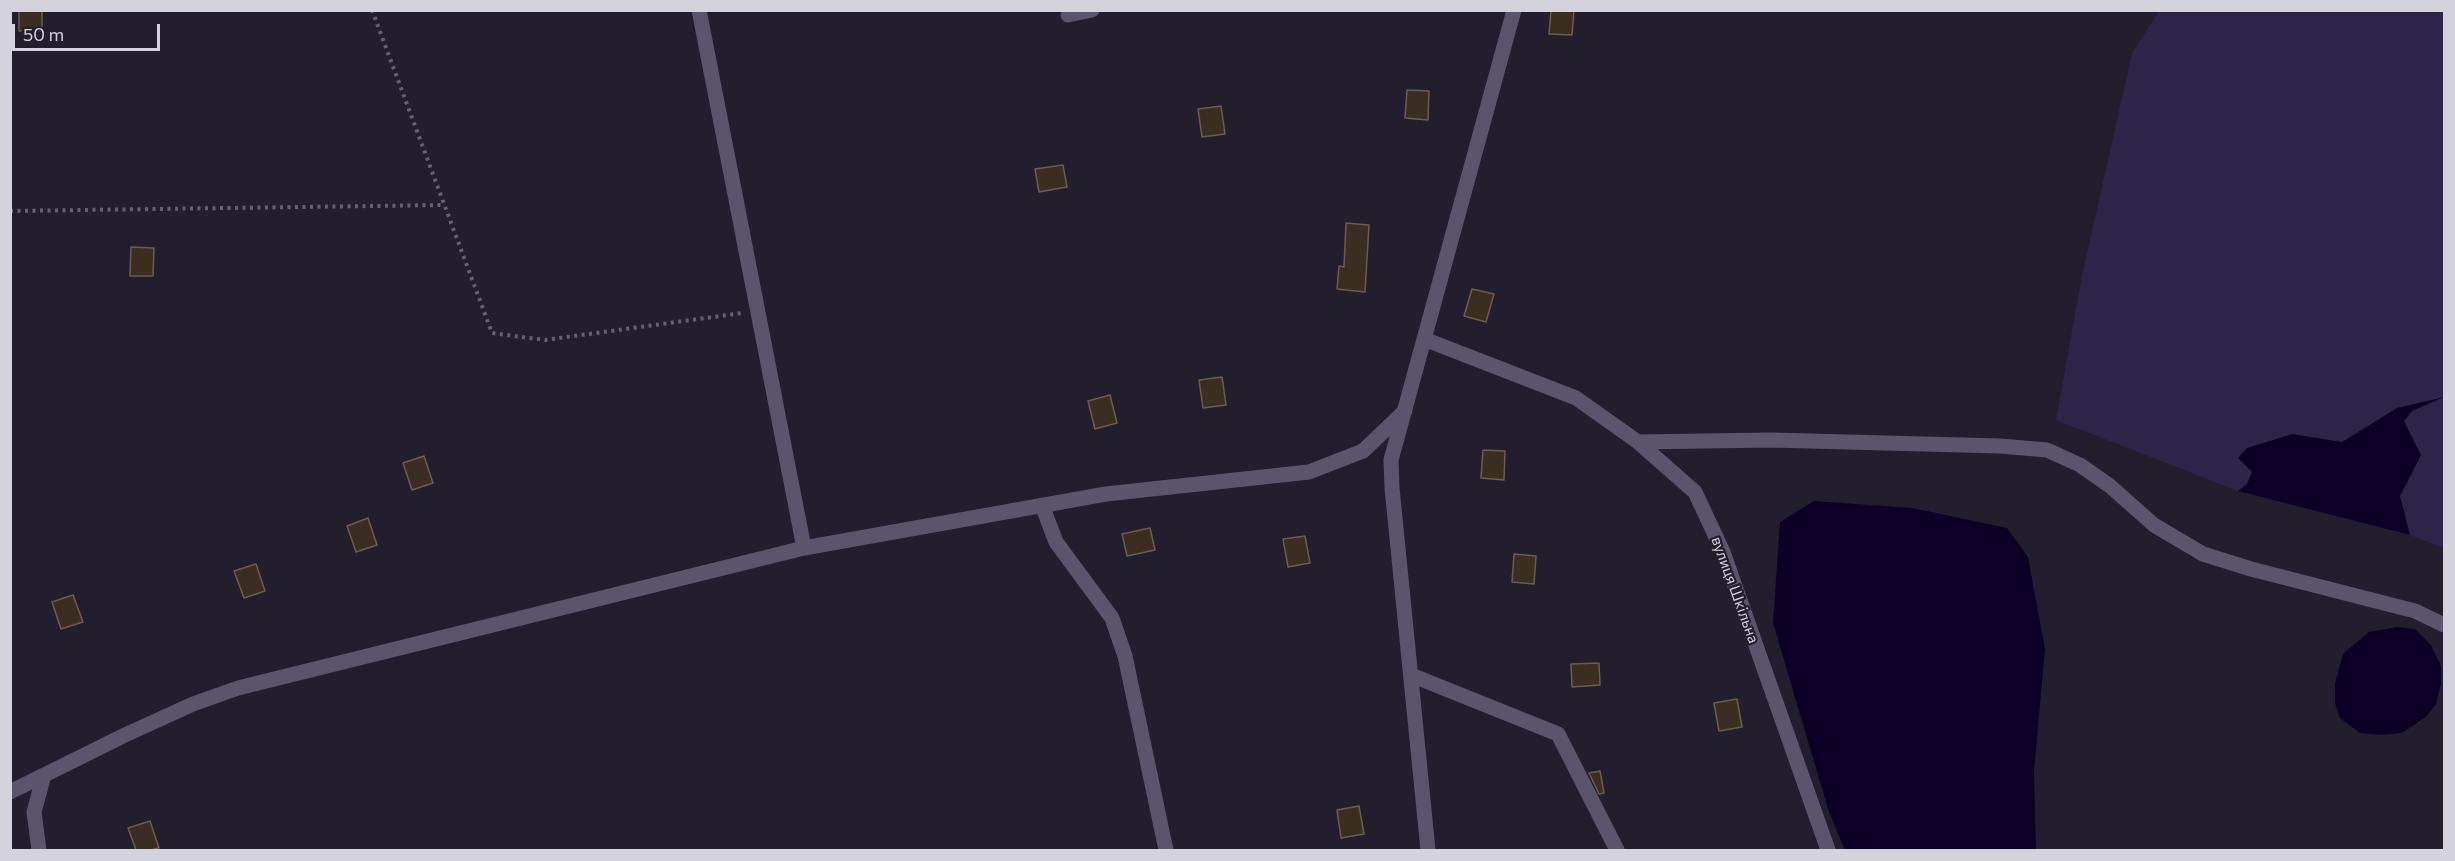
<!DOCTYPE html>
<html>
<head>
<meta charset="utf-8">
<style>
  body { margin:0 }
  #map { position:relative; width:2455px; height:861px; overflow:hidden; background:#221e2e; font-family:Commissioner,sans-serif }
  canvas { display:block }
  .frame { position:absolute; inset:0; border:12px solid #d4d2dd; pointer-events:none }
  .scale { position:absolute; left:12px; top:24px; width:148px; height:27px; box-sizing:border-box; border:3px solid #d4d2dd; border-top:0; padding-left:8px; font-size:18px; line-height:21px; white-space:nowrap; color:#d4d2dd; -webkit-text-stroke:4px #221e2e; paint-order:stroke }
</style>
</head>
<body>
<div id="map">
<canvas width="2455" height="861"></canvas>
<div class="frame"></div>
<div class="scale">50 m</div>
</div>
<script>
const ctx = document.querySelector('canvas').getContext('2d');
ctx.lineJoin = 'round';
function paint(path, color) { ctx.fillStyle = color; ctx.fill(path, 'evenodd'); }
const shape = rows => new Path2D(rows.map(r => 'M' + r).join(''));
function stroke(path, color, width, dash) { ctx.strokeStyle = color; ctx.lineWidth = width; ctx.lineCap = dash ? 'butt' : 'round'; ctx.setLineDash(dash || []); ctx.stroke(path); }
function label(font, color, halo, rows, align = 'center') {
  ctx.font = font + ' Commissioner,sans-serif'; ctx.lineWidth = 4.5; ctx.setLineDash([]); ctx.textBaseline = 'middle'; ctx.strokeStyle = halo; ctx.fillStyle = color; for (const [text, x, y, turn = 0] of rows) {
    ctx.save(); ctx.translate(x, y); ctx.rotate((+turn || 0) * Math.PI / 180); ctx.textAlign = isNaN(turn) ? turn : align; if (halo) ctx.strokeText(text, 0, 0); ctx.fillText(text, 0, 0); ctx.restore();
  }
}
paint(shape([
  [2159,11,2444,11,2444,548,2410,535,2238,491,2056,420,2082,276,2132,53]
]), '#2e2449');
paint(shape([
  [2444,397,2412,411,2404,421,2421,455,2400,496,2410,535,2238,491,2247,484,2252,472,2238,458,2247,448,2292,434,2342,442,2397,408],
  [1814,501,1912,508,2007,528,2028,557,2045,649,2034,772,2036,850,1845,850,1829,812,1773,623,1780,522],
  [2397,627,2415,629,2431,645,2441,666,2441,684,2436,704,2427,716,2402,733,2381,735,2360,733,2340,718,2335,703,2335,683,2343,654,2369,632]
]), '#0c0026');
const building = shape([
  [19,10,42,10,42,31,19,31,19,10],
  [1551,10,1574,10,1572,35,1549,34,1551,10],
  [1407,90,1429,91,1428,120,1405,118,1407,90],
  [1221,106,1225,134,1202,137,1198,109,1221,106],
  [1063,165,1067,187,1039,192,1035,169,1063,165],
  [1346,223,1369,225,1365,292,1337,289,1339,266,1344,267,1346,223],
  [131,247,154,248,153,276,130,276,131,247],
  [1472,289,1494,294,1486,322,1464,316,1472,289],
  [1222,377,1226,405,1203,408,1199,380,1222,377],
  [1110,395,1117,423,1095,429,1088,401,1110,395],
  [1483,450,1505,451,1504,480,1481,478,1483,450],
  [424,456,433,483,412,490,403,463,424,456],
  [368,518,377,545,356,552,347,526,368,518],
  [1150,528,1155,550,1127,556,1122,534,1150,528],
  [1305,536,1310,563,1288,567,1283,539,1305,536],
  [1514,554,1536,556,1534,584,1512,582,1514,554],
  [256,564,265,591,244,598,234,571,256,564],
  [73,595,83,622,61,629,52,602,73,595],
  [1599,663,1600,685,1572,687,1571,664,1599,663],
  [1737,699,1742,727,1719,731,1714,703,1737,699],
  [1600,771,1604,793,1599,794,1589,773,1600,771],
  [1359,806,1364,834,1341,838,1337,810,1359,806],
  [150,821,159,848,150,850,136,850,128,828,150,821]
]);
paint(building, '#3b2d20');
stroke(building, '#6c5d4e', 1.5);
stroke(shape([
  [372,10,492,333,545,340,742,313],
  [10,211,445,205]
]), '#656270', 4, [3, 4.5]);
stroke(shape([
  [699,10,804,548],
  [1068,15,1092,10],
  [1424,339,1576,398,1638,442,1695,492,1723,552,1828,850],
  [1638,442,1771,440,2000,446,2047,450,2080,465,2110,486,2154,525,2203,554,2251,569,2415,611,2444,625],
  [1042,505,1056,542,1112,618,1125,656,1166,850],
  [1411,675,1558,734,1617,850],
  [10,792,125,735,193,704,238,688,804,548,1106,494,1309,472,1363,451,1405,411],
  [39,850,34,812,44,775],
  [1428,850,1392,488,1391,460,1514,10]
]), '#5a556d', 15);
label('15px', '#d4d2dd', '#221e2e', [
  ["вулиця Шкільна",1735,590,70]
]);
</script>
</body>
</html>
